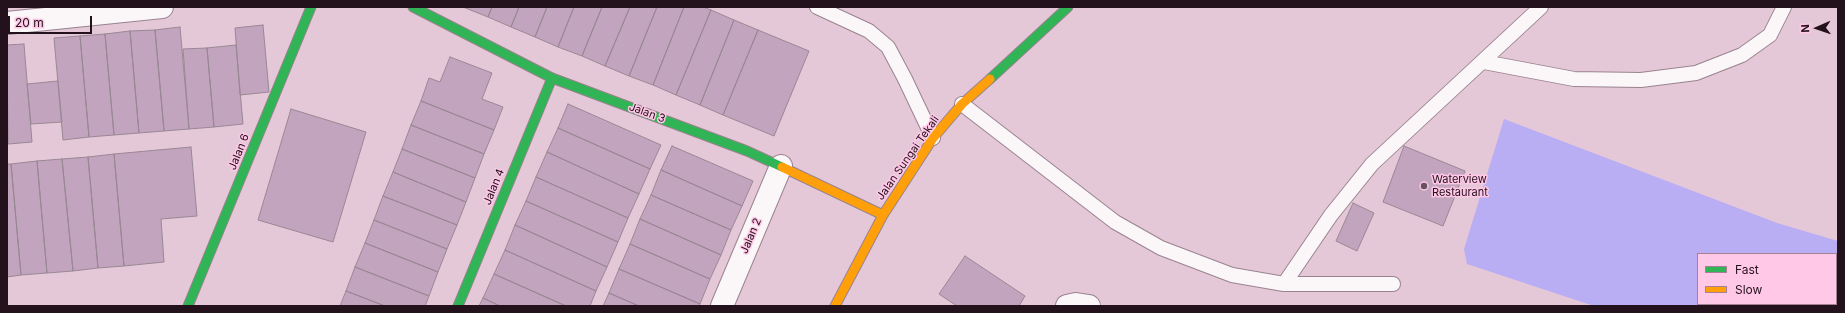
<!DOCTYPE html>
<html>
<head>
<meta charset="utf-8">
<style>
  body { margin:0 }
  #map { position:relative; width:1845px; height:313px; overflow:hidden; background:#e5c8d8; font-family:Inter,sans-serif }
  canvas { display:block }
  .frame { position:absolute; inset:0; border:8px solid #23111c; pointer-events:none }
  .legend { position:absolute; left:1697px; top:253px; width:140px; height:52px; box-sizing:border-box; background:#ffc8e6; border:1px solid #a77f95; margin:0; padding:5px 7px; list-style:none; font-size:12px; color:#23111c }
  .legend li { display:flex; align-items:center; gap:8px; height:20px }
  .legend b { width:20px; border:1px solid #a77f95 }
  .north { position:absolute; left:1797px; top:8px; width:40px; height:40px; -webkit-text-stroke:3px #ffc8e6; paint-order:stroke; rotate:268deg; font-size:11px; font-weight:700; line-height:16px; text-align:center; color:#23111c }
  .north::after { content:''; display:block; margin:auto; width:14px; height:18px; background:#23111c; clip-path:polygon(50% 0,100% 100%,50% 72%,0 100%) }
  .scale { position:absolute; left:8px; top:16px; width:84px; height:18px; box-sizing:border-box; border:2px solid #23111c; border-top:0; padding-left:5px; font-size:12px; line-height:14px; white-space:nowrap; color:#23111c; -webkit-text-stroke:3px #ffc8e6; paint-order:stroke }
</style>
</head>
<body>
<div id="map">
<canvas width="1845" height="313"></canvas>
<div class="frame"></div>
<ul class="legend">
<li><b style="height:5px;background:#30b455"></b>Fast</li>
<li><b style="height:5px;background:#ff9f0a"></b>Slow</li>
</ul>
<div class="north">N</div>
<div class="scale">20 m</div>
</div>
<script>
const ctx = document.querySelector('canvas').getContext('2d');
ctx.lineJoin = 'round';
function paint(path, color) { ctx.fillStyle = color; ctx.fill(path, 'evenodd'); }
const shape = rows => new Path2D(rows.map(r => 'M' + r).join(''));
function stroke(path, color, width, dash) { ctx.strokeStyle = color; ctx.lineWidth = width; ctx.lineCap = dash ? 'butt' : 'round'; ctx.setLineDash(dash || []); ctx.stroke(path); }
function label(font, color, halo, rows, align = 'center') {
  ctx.font = font + ' Inter,sans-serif'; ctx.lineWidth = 3; ctx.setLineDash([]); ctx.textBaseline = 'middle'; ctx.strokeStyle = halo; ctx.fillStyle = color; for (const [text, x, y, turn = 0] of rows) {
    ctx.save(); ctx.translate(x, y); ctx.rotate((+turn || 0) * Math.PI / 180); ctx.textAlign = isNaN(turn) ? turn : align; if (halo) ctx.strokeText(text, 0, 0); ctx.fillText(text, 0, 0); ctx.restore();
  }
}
paint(shape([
  [1504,119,1777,223,1838,241,1838,306,1594,306,1467,264,1464,249],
  [1698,254,1836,254,1836,304,1698,304]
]), '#b9adf3');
const building = shape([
  [463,7,492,7,488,17,463,7],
  [492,7,519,7,511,27,488,17,492,7],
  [519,7,547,7,535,37,511,27,519,7],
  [547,7,574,7,558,47,535,37,547,7],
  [574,7,602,7,582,56,558,47,574,7],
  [602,7,630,7,605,66,582,56,602,7],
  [630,7,657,7,629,76,605,66,630,7],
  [657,7,684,7,653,85,629,76,657,7],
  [684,7,703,7,711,10,676,95,653,85,684,7],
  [711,10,734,20,700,105,676,95,711,10],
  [734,20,758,30,723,115,700,105,734,20],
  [263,25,269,92,240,95,235,28,263,25],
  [180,27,189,129,164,131,155,30,180,27],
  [155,30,164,131,139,133,130,31,155,30],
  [758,30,809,51,774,136,723,115,758,30],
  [130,31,139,133,114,135,105,34,130,31],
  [105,34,114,135,89,137,80,36,105,34],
  [80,36,89,137,63,140,54,38,80,36],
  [24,44,32,142,8,144,7,45,24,44],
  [236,45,243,124,214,127,207,48,236,45],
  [207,48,214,127,189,129,183,49,207,48],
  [450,57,492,73,482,99,503,107,494,130,421,101,429,78,440,82,450,57],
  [58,81,62,122,31,124,27,84,58,81],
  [421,101,494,130,484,154,411,125,421,101],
  [568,104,661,145,650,169,558,128,568,104],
  [291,109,366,132,333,242,258,220,291,109],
  [411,125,484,154,475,178,402,149,411,125],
  [558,128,650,169,639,194,547,152,558,128],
  [672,146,753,181,742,206,661,170,672,146],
  [1404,146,1465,171,1443,226,1383,202,1404,146],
  [191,147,197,216,161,219,164,262,124,266,114,154,191,147],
  [402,149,475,178,466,202,393,172,402,149],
  [547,152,639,194,628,218,536,177,547,152],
  [114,154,124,266,98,268,88,157,114,154],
  [88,157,98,268,73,271,62,159,88,157],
  [62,159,73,271,47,273,37,161,62,159],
  [37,161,47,273,21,275,11,164,37,161],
  [7,164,11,164,21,275,7,277,7,164],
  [661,170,742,206,731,230,651,195,661,170],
  [393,172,466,202,457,225,383,196,393,172],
  [536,177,628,218,618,242,526,201,536,177],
  [651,195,731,230,721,255,640,219,651,195],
  [383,196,457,225,447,249,374,220,383,196],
  [526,201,618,242,607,267,515,225,526,201],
  [1353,203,1374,213,1357,251,1336,241,1353,203],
  [640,219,721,255,710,279,630,244,640,219],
  [374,220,447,249,438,272,365,243,374,220],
  [515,225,607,267,596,291,505,250,515,225],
  [365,243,438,272,429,296,355,267,365,243],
  [630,244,710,279,700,304,619,269,630,244],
  [505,250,596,291,590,306,566,306,494,274,505,250],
  [965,256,1025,296,1019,306,957,306,939,294,965,256],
  [355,267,429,296,425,306,385,306,346,291,355,267],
  [619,269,700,304,699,306,639,306,609,293,619,269],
  [494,274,566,306,500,306,483,298,494,274],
  [346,291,385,306,340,306,346,291],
  [609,293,639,306,603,306,609,293],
  [483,298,500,306,479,306,483,298]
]);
paint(building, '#c2a4be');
stroke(building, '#9a8794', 1);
const lane = shape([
  [817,7,869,31,888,47,905,79,933,138],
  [1484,62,1574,79,1641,80,1696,73,1742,55,1770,35,1784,7],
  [962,104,1115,222,1161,248,1232,275,1284,284,1393,284],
  [1284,284,1331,215,1372,164,1541,7]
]);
const street = shape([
  [7,23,162,7],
  [722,306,781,166],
  [1067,306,1076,304,1089,306]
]);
const fast = shape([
  [413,7,552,78,747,151,782,167],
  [990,79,1068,7],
  [188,306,311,7],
  [458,306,552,78]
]);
const slow = shape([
  [782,167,883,215],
  [835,306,883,215,933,138,962,104,990,79]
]);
stroke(lane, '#99838f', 16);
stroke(street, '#99838f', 24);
stroke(fast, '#99838f', 11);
stroke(slow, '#99838f', 11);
stroke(lane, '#fbf7f9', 14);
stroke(street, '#fbf7f9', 22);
stroke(fast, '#30b455', 9);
stroke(slow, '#ff9f0a', 9);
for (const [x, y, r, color] of [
  [1424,186,4,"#67515e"]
]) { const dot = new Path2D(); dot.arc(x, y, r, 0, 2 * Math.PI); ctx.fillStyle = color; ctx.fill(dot); stroke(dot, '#ffc8e6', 1.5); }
label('11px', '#23111c', '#ffc8e6', [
  ["Jalan 3",647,113,20],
  ["Jalan 6",239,152,-68],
  ["Jalan Sungai Tekali",908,158,-55],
  ["Jalan 4",494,187,-68],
  ["Jalan 2",751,236,-67]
]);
label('11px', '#23111c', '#ffc8e6', [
  ["Waterview",1432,180],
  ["Restaurant",1432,193]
], 'left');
</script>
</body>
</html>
